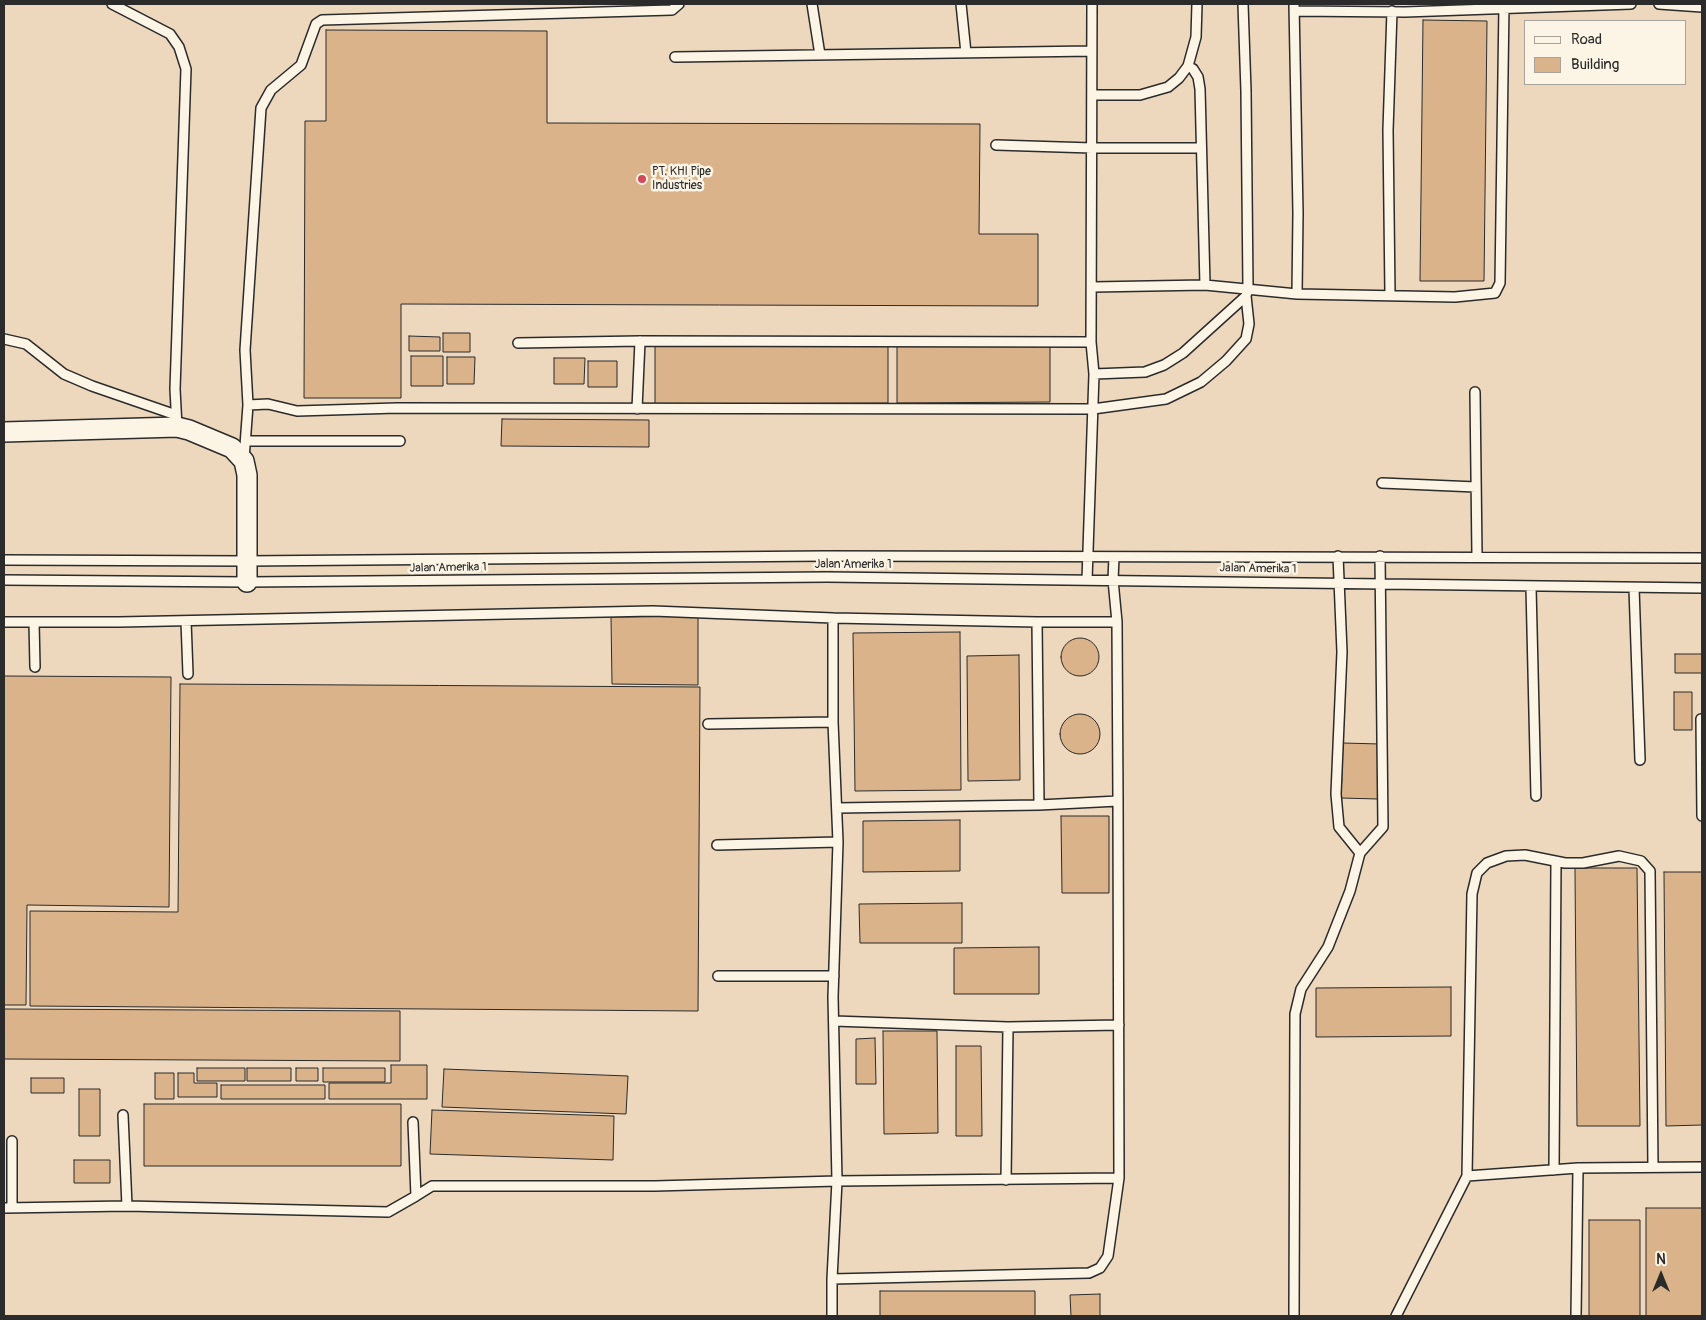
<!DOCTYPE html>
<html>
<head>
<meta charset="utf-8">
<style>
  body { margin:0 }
  #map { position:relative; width:1706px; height:1320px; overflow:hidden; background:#f5e8d3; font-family:Pangolin,sans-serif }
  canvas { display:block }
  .frame { position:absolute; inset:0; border:5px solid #2b2b2b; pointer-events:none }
  .legend { position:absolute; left:1524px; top:20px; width:162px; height:65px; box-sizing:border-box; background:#fcf5e5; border:1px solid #a8a49b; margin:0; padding:6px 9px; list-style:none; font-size:15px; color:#2b2b2b }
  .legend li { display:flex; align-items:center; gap:10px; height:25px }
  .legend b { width:25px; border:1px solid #a8a49b }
  .north { position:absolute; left:1636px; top:1250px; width:50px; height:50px; -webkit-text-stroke:4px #fcf5e5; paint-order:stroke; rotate:0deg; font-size:14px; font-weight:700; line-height:20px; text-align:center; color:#2b2b2b }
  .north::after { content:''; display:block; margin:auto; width:18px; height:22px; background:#2b2b2b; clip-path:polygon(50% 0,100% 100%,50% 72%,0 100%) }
</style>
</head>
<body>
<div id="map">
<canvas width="1706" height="1320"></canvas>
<div class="frame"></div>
<ul class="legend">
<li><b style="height:6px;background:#fcf5e5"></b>Road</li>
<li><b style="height:14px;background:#dab38b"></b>Building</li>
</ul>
<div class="north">N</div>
</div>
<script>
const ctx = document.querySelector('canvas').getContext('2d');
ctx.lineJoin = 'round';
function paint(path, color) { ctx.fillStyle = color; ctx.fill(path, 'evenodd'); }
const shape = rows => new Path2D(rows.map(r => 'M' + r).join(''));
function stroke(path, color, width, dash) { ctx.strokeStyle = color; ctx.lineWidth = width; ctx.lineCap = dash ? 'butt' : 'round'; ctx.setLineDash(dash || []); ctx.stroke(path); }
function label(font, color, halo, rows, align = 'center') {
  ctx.font = font + ' Pangolin,sans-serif'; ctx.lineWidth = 5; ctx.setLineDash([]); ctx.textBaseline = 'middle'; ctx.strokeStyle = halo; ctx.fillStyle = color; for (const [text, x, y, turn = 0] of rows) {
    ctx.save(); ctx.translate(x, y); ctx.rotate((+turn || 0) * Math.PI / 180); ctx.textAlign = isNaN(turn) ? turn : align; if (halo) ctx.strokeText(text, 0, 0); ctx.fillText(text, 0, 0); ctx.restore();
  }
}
paint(shape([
  [4,4,1702,4,1702,1316,4,1316],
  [1525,21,1685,21,1685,84,1525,84]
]), '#edd8bd');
const building = shape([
  [1423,20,1487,21,1484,281,1420,281,1423,20],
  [326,30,547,31,547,123,980,124,979,234,1038,234,1038,306,401,304,401,398,304,398,305,121,326,121,326,30],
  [443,333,470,333,470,352,443,352,443,333],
  [409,336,440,337,440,351,409,351,409,336],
  [888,343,888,403,655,404,655,344,888,343],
  [1050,345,1050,402,897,403,897,346,1050,345],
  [411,356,443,356,443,386,411,386,411,356],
  [447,357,475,357,474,384,447,384,447,357],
  [554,358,585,358,584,384,554,384,554,358],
  [588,361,617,361,617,387,588,387,588,361],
  [502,419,649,420,649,447,501,446,502,419],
  [698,616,698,685,612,684,611,617,698,616],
  [960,632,961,790,855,791,853,633,960,632],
  '1061 657a19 19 0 1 1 38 0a19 19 0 1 1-38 0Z',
  [1675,654,1702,654,1702,673,1675,673,1675,654],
  [1019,655,1020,780,968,781,967,656,1019,655],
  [4,676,171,677,169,907,27,905,26,1005,4,1005,4,676],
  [180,684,700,687,698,1011,30,1006,30,911,178,912,180,684],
  [1674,692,1692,692,1692,730,1674,730,1674,692],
  '1060 734a20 20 0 1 1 40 0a20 20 0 1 1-40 0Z',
  [1343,743,1380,744,1378,799,1341,798,1343,743],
  [1061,816,1109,816,1109,893,1062,893,1061,816],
  [960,820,960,871,863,872,863,821,960,820],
  [1575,868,1637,868,1640,1126,1577,1126,1575,868],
  [1664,872,1702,872,1702,1125,1666,1126,1664,872],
  [962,903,962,943,860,943,859,904,962,903],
  [1039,947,1039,994,954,994,954,948,1039,947],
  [1451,987,1451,1036,1316,1037,1316,988,1451,987],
  [4,1009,400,1011,400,1061,4,1059,4,1009],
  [883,1031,937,1031,938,1133,884,1134,883,1031],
  [875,1038,876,1084,856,1084,856,1039,875,1038],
  [956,1046,981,1046,982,1136,956,1136,956,1046],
  [391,1065,427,1065,427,1099,329,1099,329,1083,391,1083,391,1065],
  [197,1068,245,1068,245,1081,197,1081,197,1068],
  [247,1068,291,1068,291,1081,247,1081,247,1068],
  [296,1068,318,1068,318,1081,296,1081,296,1068],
  [323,1068,385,1068,385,1082,323,1082,323,1068],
  [444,1069,628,1076,626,1114,442,1107,444,1069],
  [155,1073,174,1073,174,1099,155,1099,155,1073],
  [178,1073,194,1073,194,1083,217,1083,217,1097,178,1097,178,1073],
  [31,1078,64,1078,64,1093,31,1093,31,1078],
  [221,1085,325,1085,325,1099,221,1099,221,1085],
  [79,1089,100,1089,100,1136,79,1136,79,1089],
  [144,1104,401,1104,401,1166,144,1166,144,1104],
  [432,1110,614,1116,613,1160,430,1154,432,1110],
  [74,1160,110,1160,110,1183,74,1183,74,1160],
  [1646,1208,1702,1208,1702,1316,1646,1316,1646,1208],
  [1589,1220,1640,1220,1640,1316,1589,1316,1589,1220],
  [880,1291,1035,1291,1035,1316,880,1316,880,1291],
  [1100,1294,1100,1316,1071,1316,1070,1295,1100,1294]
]);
paint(building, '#dab38b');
stroke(building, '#2b2b2b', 1);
const service = shape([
  [112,4,170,34,179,47,186,69,175,389,177,427],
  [679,4,672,10,322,20,316,24,301,65,271,90,261,108,245,350,248,405,268,404,297,411,397,408,1093,409,1166,399,1201,382,1226,361,1246,339,1249,324,1246,296,1248,288,1246,91,1243,4],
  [812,4,820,55],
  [961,4,966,53],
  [1294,4,1298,213,1297,294],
  [1659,4,1702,7],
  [1294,11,1405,12,1631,4],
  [675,57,1092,51],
  [1188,66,1193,69,1198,77,1200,89,1205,285],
  [1092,95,1140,95,1168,87,1179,78,1188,66,1196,37,1197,4],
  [996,145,1092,148,1201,148],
  [1093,287,1205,285,1297,294,1455,297,1495,293,1500,283,1504,4],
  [1390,295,1388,130,1392,11],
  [4,339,26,344,64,374,92,386,176,415],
  [518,343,640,341,1091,342],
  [1094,374,1145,372,1164,365,1183,353,1246,296],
  [1475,392,1477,556],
  [637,409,640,341],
  [246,441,400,441],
  [244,459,248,405],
  [1382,483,1476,487],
  [1338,556,1342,652,1336,794,1339,827,1360,853],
  [1114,557,1113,580,1117,622],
  [4,560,246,561,825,556,1702,558],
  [4,580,247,582,827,577,1702,588],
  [1087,580,1094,374,1091,342,1092,4],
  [1531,587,1536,796],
  [1634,588,1640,760],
  [833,618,1037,622],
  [186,621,188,674],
  [4,622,119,622,653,611,833,618,833,722,838,842,833,997,837,1181,832,1279,1089,1273,1100,1268,1108,1256,1119,1178,1118,801,1039,805,837,808],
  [34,622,35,667],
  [1701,719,1702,816],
  [708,724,833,722],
  [1039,805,1037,622,1117,622,1118,801],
  [717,845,838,842],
  [718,976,834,976],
  [834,1021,1008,1027,1119,1025],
  [123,1115,127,1206],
  [413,1122,416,1196,432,1186,655,1186,837,1181,1119,1178],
  [12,1141,12,1208],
  [1554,1170,1556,862],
  [1467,1176,1472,894,1477,873,1487,863,1506,856,1525,855,1565,863,1583,863,1619,856,1641,861,1650,871,1653,1167],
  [1006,1180,1008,1027],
  [4,1208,127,1206,388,1212,416,1196],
  [832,1279,832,1316],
  [1294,1316,1295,1014,1301,989,1328,947,1350,891,1360,853,1383,827,1380,556],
  [1396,1316,1467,1176,1578,1168,1702,1167],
  [1576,1316,1578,1168]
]);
const minor = shape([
  [4,432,177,427,189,430,232,448,244,461,247,475,247,582]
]);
stroke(service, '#2b2b2b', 12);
stroke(minor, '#2b2b2b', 22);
stroke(service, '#fcf5e5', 9);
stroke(minor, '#fcf5e5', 19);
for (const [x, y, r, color] of [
  [642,179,5,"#d1495b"]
]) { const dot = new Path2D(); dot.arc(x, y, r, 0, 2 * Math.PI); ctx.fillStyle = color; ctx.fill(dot); stroke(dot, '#fcf5e5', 2); }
label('12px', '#2b2b2b', '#fcf5e5', [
  ["PT. KHI Pipe",652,172],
  ["Industries",652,186]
], 'left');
label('12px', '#2b2b2b', '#fcf5e5', [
  ["Jalan Amerika 1",853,565],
  ["Jalan Amerika 1",448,568,-1],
  ["Jalan Amerika 1",1258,569,1]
]);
</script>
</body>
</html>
